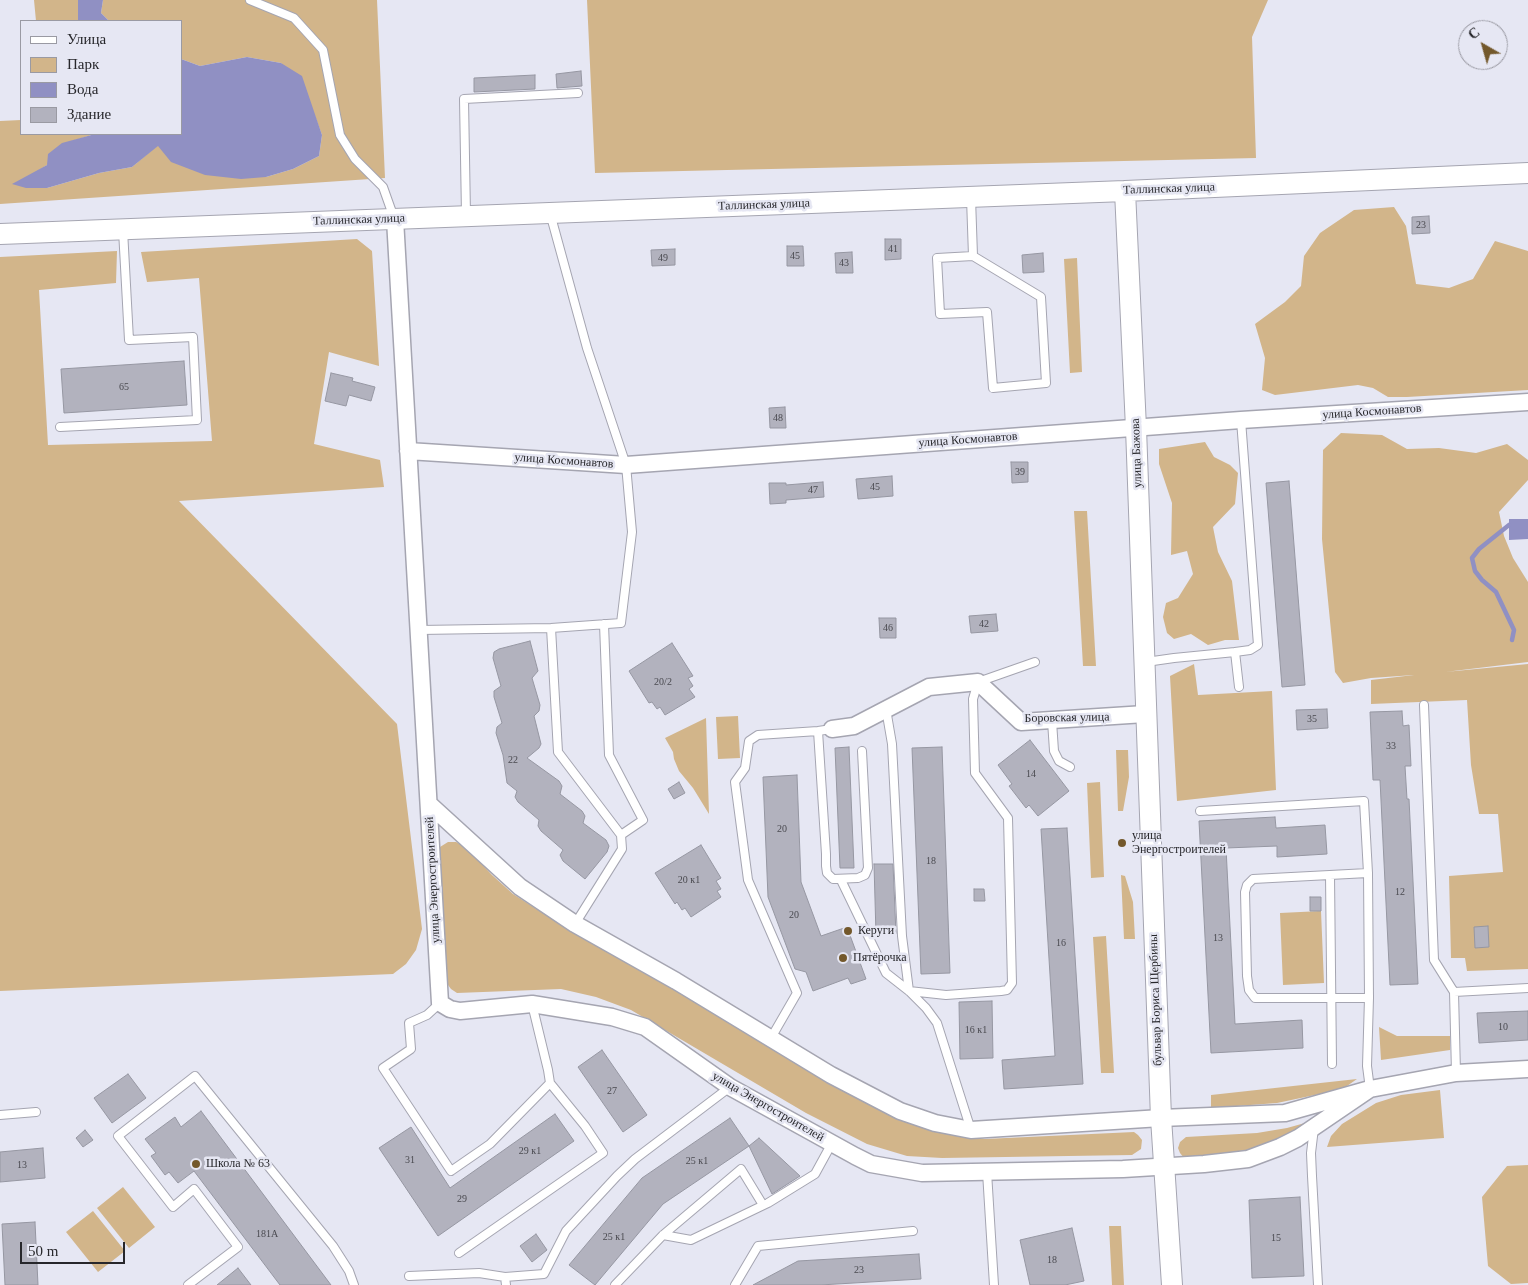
<!DOCTYPE html>
<html>
<head>
<meta charset="utf-8">
<style>
  body { margin:0 }
  #map { position:relative; width:1528px; height:1285px; overflow:hidden; background:#e6e7f3; font-family:Georgia,serif }
  canvas { display:block }
  .legend { position:absolute; left:20px; top:20px; width:162px; height:115px; box-sizing:border-box; background:#e6e7f3; border:1px solid #9a9aa3; margin:0; padding:6px 9px; list-style:none; font-size:15px; color:#27272b }
  .legend li { display:flex; align-items:center; gap:10px; height:25px }
  .legend b { width:25px; border:1px solid #9a9aa3 }
  .north { position:absolute; left:1458px; top:20px; width:50px; height:50px; box-sizing:border-box; background:#e6e7f3; border:1px solid #9a9aa3; border-radius:50%; rotate:322deg; font-size:14px; font-weight:700; line-height:20px; text-align:center; color:#27272b }
  .north::after { content:''; display:block; margin:auto; width:18px; height:22px; background:#73582b; clip-path:polygon(50% 0,100% 100%,50% 72%,0 100%) }
  .scale { position:absolute; left:20px; top:1242px; width:105px; height:22px; box-sizing:border-box; border:2px solid #27272b; border-top:0; padding-left:6px; font-size:15px; line-height:18px; white-space:nowrap; color:#27272b; -webkit-text-stroke:4px #e6e7f3; paint-order:stroke }
</style>
</head>
<body>
<div id="map">
<canvas width="1528" height="1285"></canvas>
<ul class="legend">
<li><b style="height:6px;background:#fff"></b>Улица</li>
<li><b style="height:14px;background:#d2b58a"></b>Парк</li>
<li><b style="height:14px;background:#9090c3"></b>Вода</li>
<li><b style="height:14px;background:#b2b2be"></b>Здание</li>
</ul>
<div class="north">С</div>
<div class="scale">50 m</div>
</div>
<script>
const ctx = document.querySelector('canvas').getContext('2d');
ctx.lineJoin = 'round';
function paint(path, color) { ctx.fillStyle = color; ctx.fill(path, 'evenodd'); }
const shape = rows => new Path2D(rows.map(r => 'M' + r).join(''));
function stroke(path, color, width, dash) { ctx.strokeStyle = color; ctx.lineWidth = width; ctx.lineCap = dash ? 'butt' : 'round'; ctx.setLineDash(dash || []); ctx.stroke(path); }
function label(font, color, halo, rows, align = 'center') {
  ctx.font = font + ' Georgia,serif'; ctx.lineWidth = 5; ctx.setLineDash([]); ctx.textBaseline = 'middle'; ctx.strokeStyle = halo; ctx.fillStyle = color; for (const [text, x, y, turn = 0] of rows) {
    ctx.save(); ctx.translate(x, y); ctx.rotate((+turn || 0) * Math.PI / 180); ctx.textAlign = isNaN(turn) ? turn : align; if (halo) ctx.strokeText(text, 0, 0); ctx.fillText(text, 0, 0); ctx.restore();
  }
}
paint(shape([
  [34,0,78,0,78,21,36,21],
  [103,0,377,0,385,178,0,204,0,121,21,120,21,134,95,134,62,144,47,165,33,174,47,188,99,173,132,167,158,145,266,177,293,169,319,156,322,135,312,108,281,63,247,57,200,66,181,59,181,21,109,21,101,13],
  [587,0,1268,0,1252,37,1256,158,595,173],
  [1394,207,1406,226,1416,284,1449,288,1473,279,1495,241,1528,251,1528,390,1407,397,1388,397,1373,388,1358,385,1275,395,1262,390,1265,358,1255,324,1285,302,1301,286,1304,256,1320,233,1354,210],
  [357,239,372,251,379,366,329,352,314,444,380,460,384,487,179,501,397,724,422,929,416,950,406,964,393,974,0,991,0,257,117,251,116,283,39,290,48,445,212,441,199,278,147,282,141,252],
  [1077,258,1082,372,1070,373,1064,259],
  [1341,433,1382,435,1407,449,1439,448,1476,453,1507,444,1528,460,1528,480,1499,512,1504,536,1513,558,1528,582,1528,662,1445,672,1528,664,1528,969,1467,971,1465,958,1451,958,1449,876,1503,872,1498,814,1479,814,1471,765,1467,700,1371,704,1371,680,1414,675,1371,678,1343,683,1335,672,1322,539,1323,450],
  [1205,442,1214,457,1230,465,1238,473,1235,504,1213,527,1218,552,1232,581,1239,640,1225,640,1208,645,1191,634,1174,639,1167,633,1163,617,1166,603,1178,598,1193,574,1187,551,1171,555,1172,503,1159,464,1159,449],
  [1074,511,1087,511,1096,666,1083,666],
  [1194,664,1198,695,1272,691,1276,790,1177,801,1170,676],
  [738,716,740,758,718,759,716,717],
  [706,718,709,814,693,788,679,771,674,759,673,752,665,738],
  [1116,750,1128,750,1129,777,1123,811,1118,811],
  [1100,782,1104,877,1091,878,1087,783],
  [448,842,456,842,466,847,492,875,513,894,546,915,904,1118,953,1134,985,1139,1134,1132,1138,1135,1142,1140,1141,1149,1132,1155,942,1158,907,1156,867,1144,806,1113,631,1010,596,997,561,989,457,993,451,989,445,981,438,858,440,847],
  [1121,875,1125,876,1133,902,1135,939,1124,939],
  [1321,911,1324,983,1283,985,1280,913],
  [1106,936,1114,1073,1101,1073,1093,937],
  [1379,1027,1397,1036,1450,1036,1450,1050,1381,1060],
  [1357,1079,1347,1086,1329,1092,1277,1103,1211,1108,1211,1095],
  [1440,1090,1444,1138,1327,1147,1331,1136,1342,1124,1376,1103,1401,1095],
  [1312,1121,1277,1141,1245,1153,1184,1158,1180,1153,1178,1148,1180,1142,1186,1137,1257,1133,1287,1128],
  [1528,1165,1528,1283,1511,1284,1488,1266,1482,1197,1507,1166],
  [123,1187,155,1227,129,1248,97,1208],
  [93,1211,125,1251,98,1272,66,1232],
  [1109,1226,1121,1226,1124,1285,1112,1285]
]), '#d2b58a');
paint(shape([
  [78,0,103,0,101,13,109,21,78,21],
  [247,57,281,63,302,76,322,135,319,156,293,169,266,177,241,179,205,175,171,162,158,146,132,167,99,173,47,188,26,188,12,184,47,165,48,154,62,143,95,134,181,134,181,59,200,66],
  [1509,519,1528,519,1528,539,1509,540]
]), '#9090c3');
stroke(shape([
  [1509,525,1479,549,1472,558,1475,571,1482,580,1496,592,1514,630,1512,640]
]), '#9090c3', 4.5);
const building = shape([
  [581,71,582,86,557,88,556,74,581,71],
  [535,75,535,89,474,92,474,78,535,75],
  [1429,216,1430,233,1412,234,1412,217,1429,216],
  [885,239,901,239,901,259,885,260,885,239],
  [787,246,803,246,804,266,787,266,787,246],
  [675,249,675,265,652,266,651,250,675,249],
  [852,252,853,273,836,273,835,253,852,252],
  [1043,253,1044,272,1023,273,1022,255,1043,253],
  [184,361,187,405,64,413,61,369,184,361],
  [331,373,353,378,352,381,375,387,371,401,349,395,346,406,325,401,331,373],
  [785,407,786,428,770,428,769,408,785,407],
  [1011,462,1028,462,1028,482,1012,483,1011,462],
  [892,476,893,496,858,499,856,479,892,476],
  [1289,481,1305,685,1282,687,1266,483,1289,481],
  [823,482,824,497,786,500,786,503,770,504,769,483,786,483,786,485,823,482],
  [996,614,998,631,971,633,969,616,996,614],
  [879,618,896,618,896,638,880,638,879,618],
  [530,641,538,671,532,678,540,705,539,711,534,716,541,744,539,748,527,758,559,781,562,786,560,794,582,811,585,816,583,823,606,840,609,846,607,852,585,879,563,861,560,855,563,850,541,831,538,826,539,820,518,802,515,797,517,791,507,783,503,755,496,733,497,727,502,723,494,697,494,691,501,686,493,658,494,652,499,649,530,641],
  [672,643,693,676,688,678,693,686,689,689,695,697,665,715,660,707,657,709,652,702,649,703,629,671,672,643],
  [1327,709,1328,728,1297,730,1296,710,1327,709],
  [1402,711,1403,726,1409,725,1411,766,1405,766,1407,799,1409,799,1418,984,1390,985,1380,780,1373,780,1370,712,1402,711],
  [1030,740,1069,791,1038,816,1029,805,1026,808,1009,786,1012,784,998,765,1030,740],
  [849,747,854,868,840,868,835,748,849,747],
  [942,747,950,973,921,974,912,748,942,747],
  [797,775,801,882,821,936,847,927,866,979,851,984,848,978,813,991,806,972,795,969,768,897,763,777,797,775],
  [679,782,685,793,674,799,668,789,679,782],
  [1275,817,1276,828,1325,825,1327,854,1277,857,1277,846,1226,848,1235,1024,1302,1020,1303,1048,1211,1053,1199,821,1275,817],
  [1067,828,1083,1084,1004,1089,1002,1060,1055,1056,1041,829,1067,828],
  [701,845,721,878,716,881,721,889,717,891,721,897,691,917,685,908,682,910,677,902,675,904,655,873,701,845],
  [874,864,893,864,896,934,876,935,874,864],
  [974,889,984,889,985,901,974,901,974,889],
  [1310,897,1321,897,1321,911,1310,911,1310,897],
  [1488,926,1489,947,1475,948,1474,927,1488,926],
  [992,1001,993,1058,960,1059,959,1002,992,1001],
  [1528,1011,1528,1040,1479,1043,1477,1013,1528,1011],
  [602,1050,647,1115,623,1132,578,1067,602,1050],
  [128,1074,146,1098,112,1123,94,1098,128,1074],
  [201,1111,331,1285,280,1285,194,1171,178,1183,169,1172,165,1175,151,1156,156,1153,145,1139,175,1117,181,1127,201,1111],
  [555,1114,574,1141,438,1236,379,1148,411,1127,450,1188,555,1114],
  [730,1118,749,1146,663,1204,595,1285,569,1265,642,1178,730,1118],
  [85,1130,93,1140,83,1147,76,1138,85,1130],
  [759,1138,800,1176,772,1194,749,1146,759,1138],
  [43,1148,45,1178,0,1182,0,1152,43,1148],
  [1300,1197,1304,1276,1252,1278,1249,1200,1300,1197],
  [35,1222,38,1285,5,1285,2,1224,35,1222],
  [1072,1228,1084,1281,1065,1285,1030,1285,1020,1240,1072,1228],
  [536,1234,547,1250,532,1262,520,1246,536,1234],
  [919,1254,921,1279,820,1285,753,1285,798,1261,919,1254],
  [238,1268,251,1285,217,1285,238,1268]
]);
paint(building, '#b2b2be');
stroke(building, '#9697a2', 1);
const service = shape([
  [250,0,294,18,323,50,340,135,355,159,383,187,394,218],
  [971,198,973,256],
  [466,215,464,99,578,93],
  [973,256,1041,297,1046,383,993,388,987,312,940,314,937,258,973,256],
  [60,427,197,420,193,337,129,340,123,230],
  [604,624,609,755,643,820,621,835],
  [551,628,558,752,621,835,622,849,575,924],
  [419,630,551,628,621,623,632,532,626,465,587,348,550,213],
  [1146,662,1174,658,1235,652],
  [1239,687,1235,652,1250,650,1258,645,1241,420],
  [1424,705,1434,960,1454,992,1456,1073],
  [886,709,892,744,902,936,909,991],
  [1052,721,1054,751,1059,761,1070,767],
  [818,731,826,854,826,866,827,873,833,879,858,878,865,875,868,868,862,751],
  [1200,811,1364,801,1368,873,1369,998,1367,1066,1370,1089],
  [1368,873,1253,879,1247,885,1245,892,1247,976,1249,990,1255,998,1369,998],
  [1330,875,1332,1064],
  [841,880,886,973,909,991],
  [1454,992,1528,988],
  [440,1003,427,1015,409,1023,411,1049,383,1068,451,1171,490,1144,550,1083],
  [771,1038,797,993,748,880,735,782,745,768,749,741,758,735,818,731,832,729],
  [0,1115,36,1112],
  [1314,1128,1311,1153,1312,1176,1318,1285],
  [971,1130,937,1023,926,1008,909,991,946,995,1001,991,1007,990,1012,983,1008,818,975,773,973,699,978,682,1035,662],
  [987,1172,994,1285],
  [663,1235,691,1240,768,1203,815,1174,832,1143],
  [459,1253,603,1153,585,1126,550,1083,548,1070,532,1004],
  [409,1276,479,1273,505,1277],
  [188,1285,238,1247,194,1189,173,1207,118,1136,195,1076,333,1246,349,1271,354,1285],
  [506,1285,505,1277,544,1274,566,1231,617,1176,635,1159,730,1087],
  [615,1285,663,1235,741,1169,763,1205],
  [735,1285,758,1246,913,1231]
]);
const minor = shape([
  [395,219,440,1003,450,1009,460,1011,532,1004,612,1017,645,1027,730,1087,855,1156,871,1164,922,1173,1123,1169,1204,1164,1248,1159,1280,1147,1298,1138,1370,1089],
  [408,451,626,465,1241,420,1528,402],
  [832,729,854,726,929,687,978,682,1021,722,1145,714],
  [429,804,520,887,575,924,676,981,831,1075,900,1111,935,1123,971,1130,1161,1118,1285,1113,1370,1089,1456,1073,1528,1069]
]);
const tertiary = shape([
  [1125,191,1136,428,1161,1118,1172,1285],
  [0,234,1125,191,1528,173]
]);
stroke(service, '#a5a5b1', 10);
stroke(minor, '#a5a5b1', 19);
stroke(tertiary, '#a5a5b1', 22);
stroke(service, '#fff', 8);
stroke(minor, '#fff', 16);
stroke(tertiary, '#fff', 20);
for (const [x, y, r, color] of [
  [1122,843,5,"#73582b"],
  [848,931,5,"#73582b"],
  [843,958,5,"#73582b"],
  [196,1164,5,"#73582b"]
]) { const dot = new Path2D(); dot.arc(x, y, r, 0, 2 * Math.PI); ctx.fillStyle = color; ctx.fill(dot); stroke(dot, '#e6e7f3', 2); }
label('10px', '#4a4a50', null, [
  ["23",1421,225],
  ["41",893,249],
  ["45",795,256],
  ["49",663,258],
  ["43",844,263],
  ["65",124,387],
  ["48",778,418],
  ["39",1020,472],
  ["45",875,487],
  ["47",813,490],
  ["42",984,624],
  ["46",888,628],
  ["20/2",663,682],
  ["35",1312,719],
  ["33",1391,746],
  ["22",513,760],
  ["14",1031,774],
  ["20",782,829],
  ["18",931,861],
  ["20 к1",689,880],
  ["12",1400,892],
  ["20",794,915],
  ["13",1218,938],
  ["16",1061,943],
  ["10",1503,1027],
  ["16 к1",976,1030],
  ["27",612,1091],
  ["29 к1",530,1151],
  ["31",410,1160],
  ["25 к1",697,1161],
  ["13",22,1165],
  ["29",462,1199],
  ["181А",267,1234],
  ["25 к1",614,1237],
  ["15",1276,1238],
  ["18",1052,1260],
  ["23",859,1270]
]);
label('12px', '#27272b', '#e6e7f3', [
  ["Таллинская улица",1169,189,-2],
  ["Таллинская улица",764,205,-2],
  ["Таллинская улица",359,220,-2],
  ["улица Космонавтов",1372,412,-4],
  ["улица Космонавтов",968,440,-4],
  ["улица Бажова",1137,453,-92],
  ["улица Космонавтов",564,461,4],
  ["Боровская улица",1067,718,-1],
  ["улица Энергостроителей",433,880,-93],
  ["бульвар Бориса Щербины",1156,1000,-92],
  ["улица Энергостроителей",768,1107,30]
]);
label('12px', '#27272b', '#e6e7f3', [
  ["улица",1132,836],
  ["Энергостроителей",1132,850],
  ["Керуги",858,931],
  ["Пятёрочка",853,958],
  ["Школа № 63",206,1164]
], 'left');
</script>
</body>
</html>
